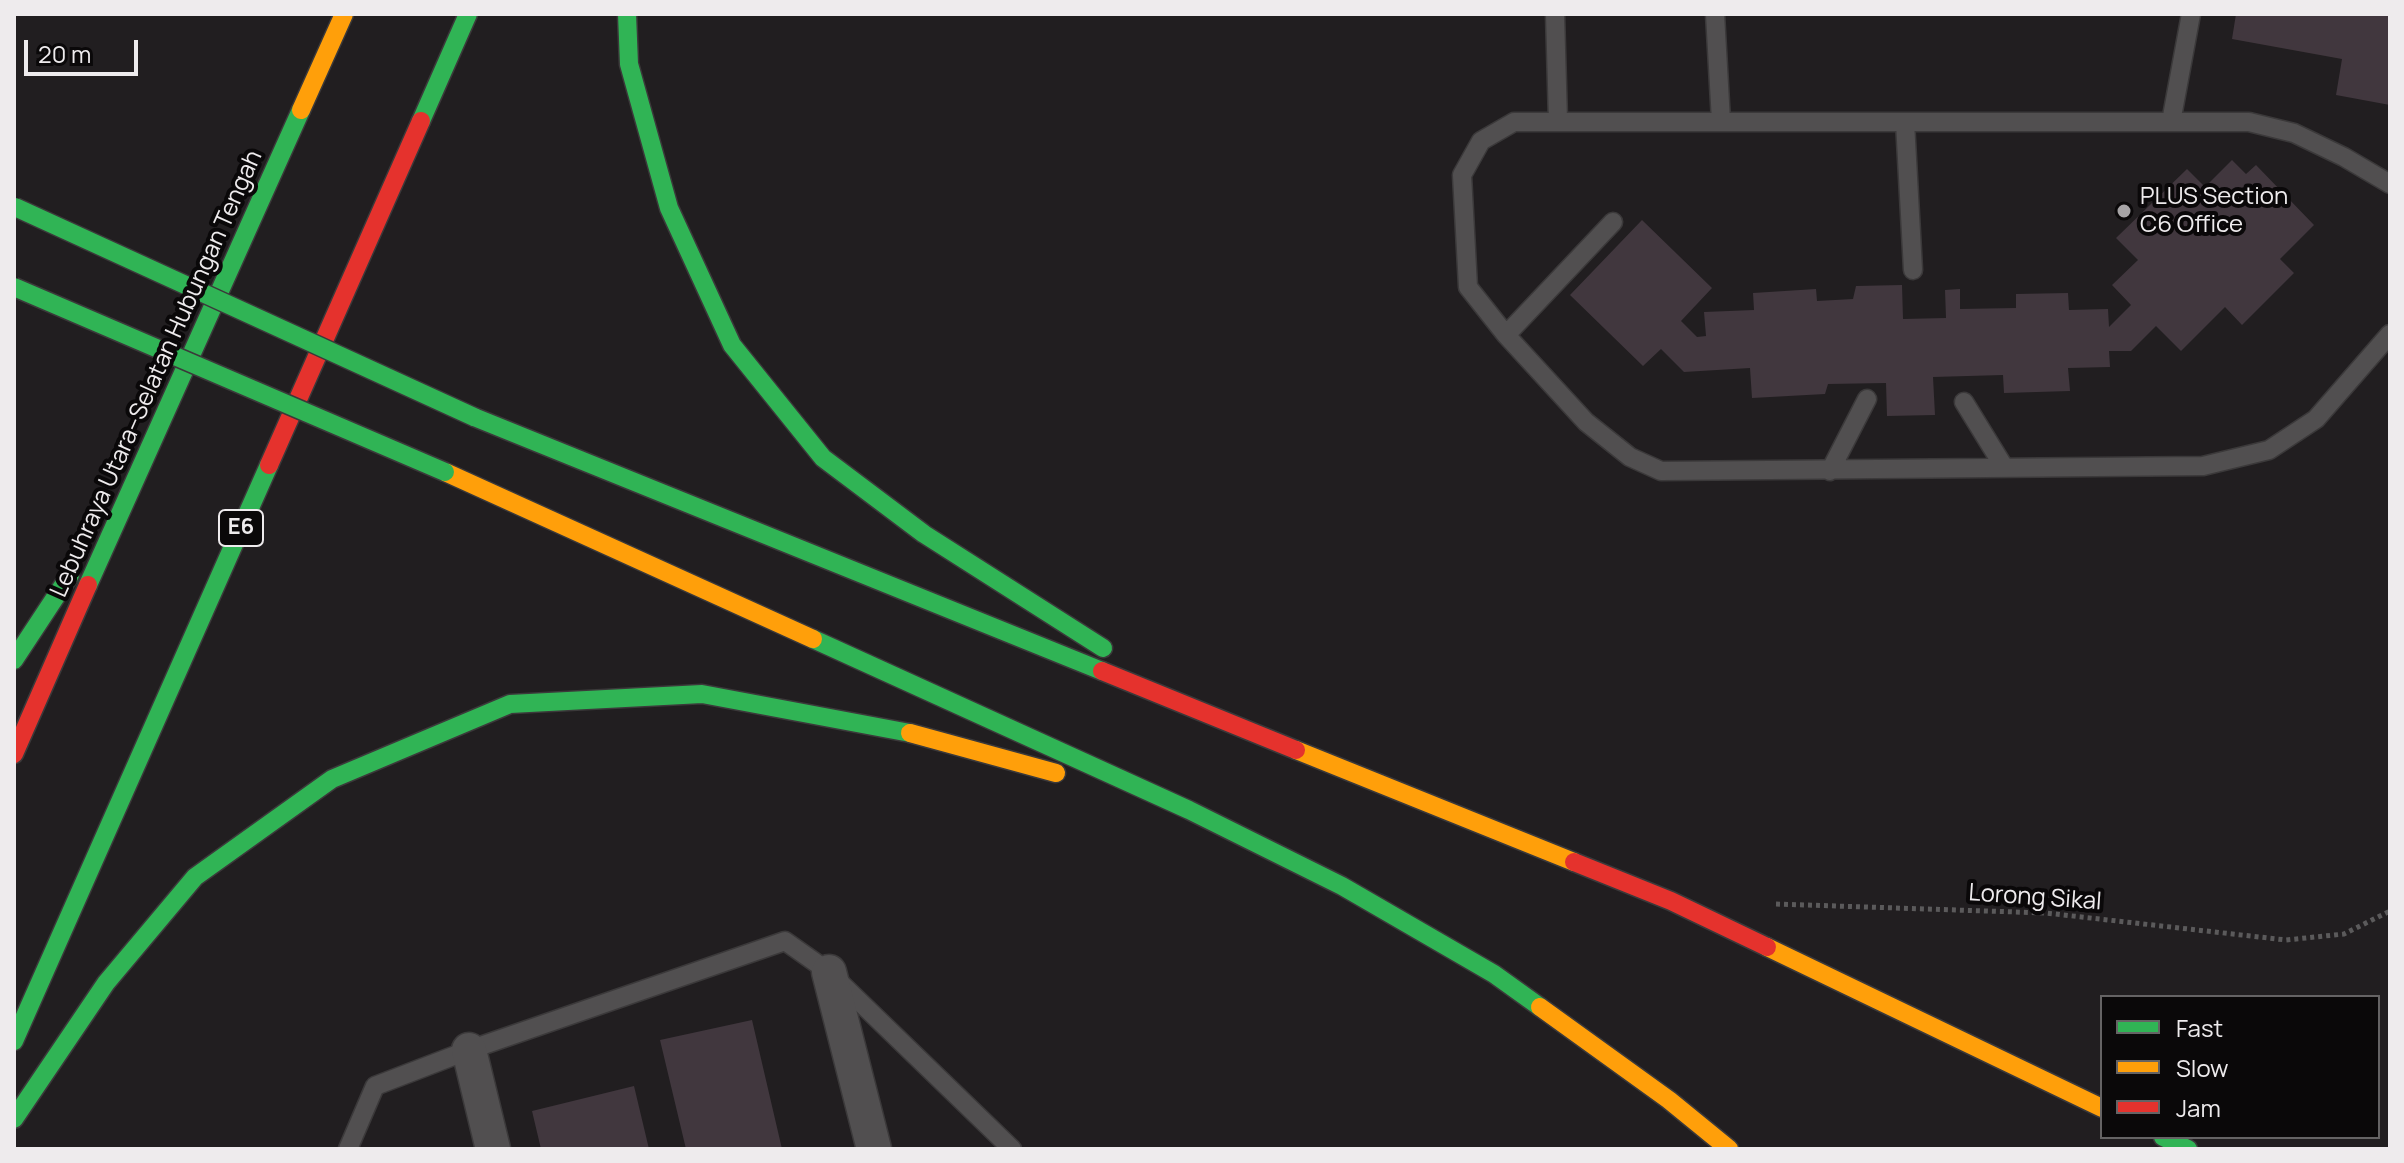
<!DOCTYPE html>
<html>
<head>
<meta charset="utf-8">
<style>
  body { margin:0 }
  #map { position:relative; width:2404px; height:1163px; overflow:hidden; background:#211e20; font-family:Manrope,sans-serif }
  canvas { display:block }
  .frame { position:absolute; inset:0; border:16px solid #eeebed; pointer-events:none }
  .legend { position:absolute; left:2100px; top:995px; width:280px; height:144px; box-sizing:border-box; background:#0a0809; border:2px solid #656364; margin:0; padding:10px 14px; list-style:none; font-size:24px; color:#eeebed }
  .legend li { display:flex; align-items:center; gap:16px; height:40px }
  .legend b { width:40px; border:2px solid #656364 }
  .scale { position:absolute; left:24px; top:40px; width:114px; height:36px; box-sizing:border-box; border:4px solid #eeebed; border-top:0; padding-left:10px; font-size:24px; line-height:28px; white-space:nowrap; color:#eeebed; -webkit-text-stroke:6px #0a0809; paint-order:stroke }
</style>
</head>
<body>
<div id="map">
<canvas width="2404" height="1163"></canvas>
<div class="frame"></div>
<ul class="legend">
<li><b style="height:10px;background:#30b455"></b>Fast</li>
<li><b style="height:10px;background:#ff9f0a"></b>Slow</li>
<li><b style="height:10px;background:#e5322d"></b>Jam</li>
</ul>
<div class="scale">20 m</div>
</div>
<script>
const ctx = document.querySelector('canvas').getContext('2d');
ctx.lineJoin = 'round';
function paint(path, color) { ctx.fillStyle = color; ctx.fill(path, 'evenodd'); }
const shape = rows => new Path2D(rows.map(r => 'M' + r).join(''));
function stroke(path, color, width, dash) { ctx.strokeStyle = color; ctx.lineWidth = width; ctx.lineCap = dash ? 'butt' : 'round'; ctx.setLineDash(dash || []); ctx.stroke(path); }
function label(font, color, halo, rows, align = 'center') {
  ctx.font = font + ' Manrope,sans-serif'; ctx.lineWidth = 8; ctx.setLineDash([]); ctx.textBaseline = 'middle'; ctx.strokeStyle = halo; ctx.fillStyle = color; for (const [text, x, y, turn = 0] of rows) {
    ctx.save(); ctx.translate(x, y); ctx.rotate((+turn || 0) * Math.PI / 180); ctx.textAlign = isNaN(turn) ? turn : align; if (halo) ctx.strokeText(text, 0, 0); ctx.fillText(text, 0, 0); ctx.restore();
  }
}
paint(shape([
  [2236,14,2390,14,2390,105,2336,95,2342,59,2232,39],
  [2232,160,2246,174,2256,165,2314,225,2280,259,2294,273,2242,325,2225,307,2181,351,2156,326,2131,351,2109,351,2110,367,2068,368,2070,391,2004,393,2003,375,1933,377,1935,415,1887,416,1886,383,1828,384,1825,394,1752,398,1750,368,1684,372,1661,349,1643,366,1570,295,1642,220,1712,288,1681,321,1697,337,1706,336,1704,312,1754,310,1753,293,1816,289,1817,301,1853,299,1856,286,1902,285,1903,319,1946,318,1945,290,1960,289,1960,309,2016,308,2016,294,2068,293,2069,310,2108,309,2109,327,2131,305,2112,285,2138,260,2116,238,2187,169,2205,187],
  [752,1020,782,1149,686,1149,660,1040],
  [634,1086,649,1149,541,1149,532,1111]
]), '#41373e');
const lane = shape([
  [1555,14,1558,121],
  [1715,14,1721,121],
  [1905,122,1913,270],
  [2171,122,2191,14],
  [2390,184,2344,157,2294,133,2249,122,1514,122,1481,141,1462,175,1468,287,1506,335,1586,422,1630,457,1661,471,2203,466,2269,450,2316,419,2390,334],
  [1506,335,1613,222],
  [1964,402,2004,467],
  [1830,471,1867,399],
  [348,1149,375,1086,469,1050,785,941,829,972,1012,1149]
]);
const street = shape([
  [829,972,874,1149],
  [469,1050,493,1149]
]);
const fast = shape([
  [627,14,629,64,669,208,732,345,823,458,924,534,1103,648],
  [421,121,468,14],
  [474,417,1102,671],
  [88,585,301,110],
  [813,639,1189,810,1342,886,1494,974,1540,1007],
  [14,660,70,575],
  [14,1041,269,465],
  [14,1119,106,983,195,877,332,779,510,704,702,694,910,733],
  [2163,1137,2188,1149]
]);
const slow = shape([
  [301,110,344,14],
  [445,472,813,639],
  [910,733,1056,773],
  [1296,750,1574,862],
  [1767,947,2102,1108],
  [1540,1007,1669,1100,1729,1149]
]);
const jam = shape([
  [269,465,421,121],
  [1102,671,1296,750],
  [14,754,88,585],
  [1574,862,1671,901,1767,947]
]);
stroke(lane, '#3b393a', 21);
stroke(street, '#3b393a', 37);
stroke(fast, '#3b393a', 21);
stroke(slow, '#3b393a', 21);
stroke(jam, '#3b393a', 21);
stroke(shape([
  [1776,904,2046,913,2286,940,2344,934,2390,911]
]), '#5b5a5b', 5, [4, 4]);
stroke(lane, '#514f50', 18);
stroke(street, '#514f50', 34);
stroke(fast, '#30b455', 18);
stroke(slow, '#ff9f0a', 18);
stroke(jam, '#e5322d', 18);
const fastBridge = shape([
  [15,207,474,417],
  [14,287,445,472]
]);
stroke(fastBridge, '#3b393a', 21, []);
stroke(fastBridge, '#30b455', 18);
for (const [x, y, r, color] of [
  [2124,211,8,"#a6a3a5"]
]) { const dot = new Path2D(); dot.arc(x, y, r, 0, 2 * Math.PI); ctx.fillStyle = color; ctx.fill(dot); stroke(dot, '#0a0809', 3); }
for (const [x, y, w] of [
  [241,528,44]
]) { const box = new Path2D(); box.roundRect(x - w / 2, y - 18, w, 36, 6); ctx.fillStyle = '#0a0809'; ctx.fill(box); stroke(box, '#eeebed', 2); }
label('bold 22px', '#eeebed', null, [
  ["E6",241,528]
]);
label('24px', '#eeebed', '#0a0809', [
  ["PLUS Section",2140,197],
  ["C6 Office",2140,225]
], 'left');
label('24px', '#eeebed', '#0a0809', [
  ["Lebuhraya Utara–Selatan Hubungan Tengah",157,374,-66],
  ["Lorong Sikal",2035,898,4]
]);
</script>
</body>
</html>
